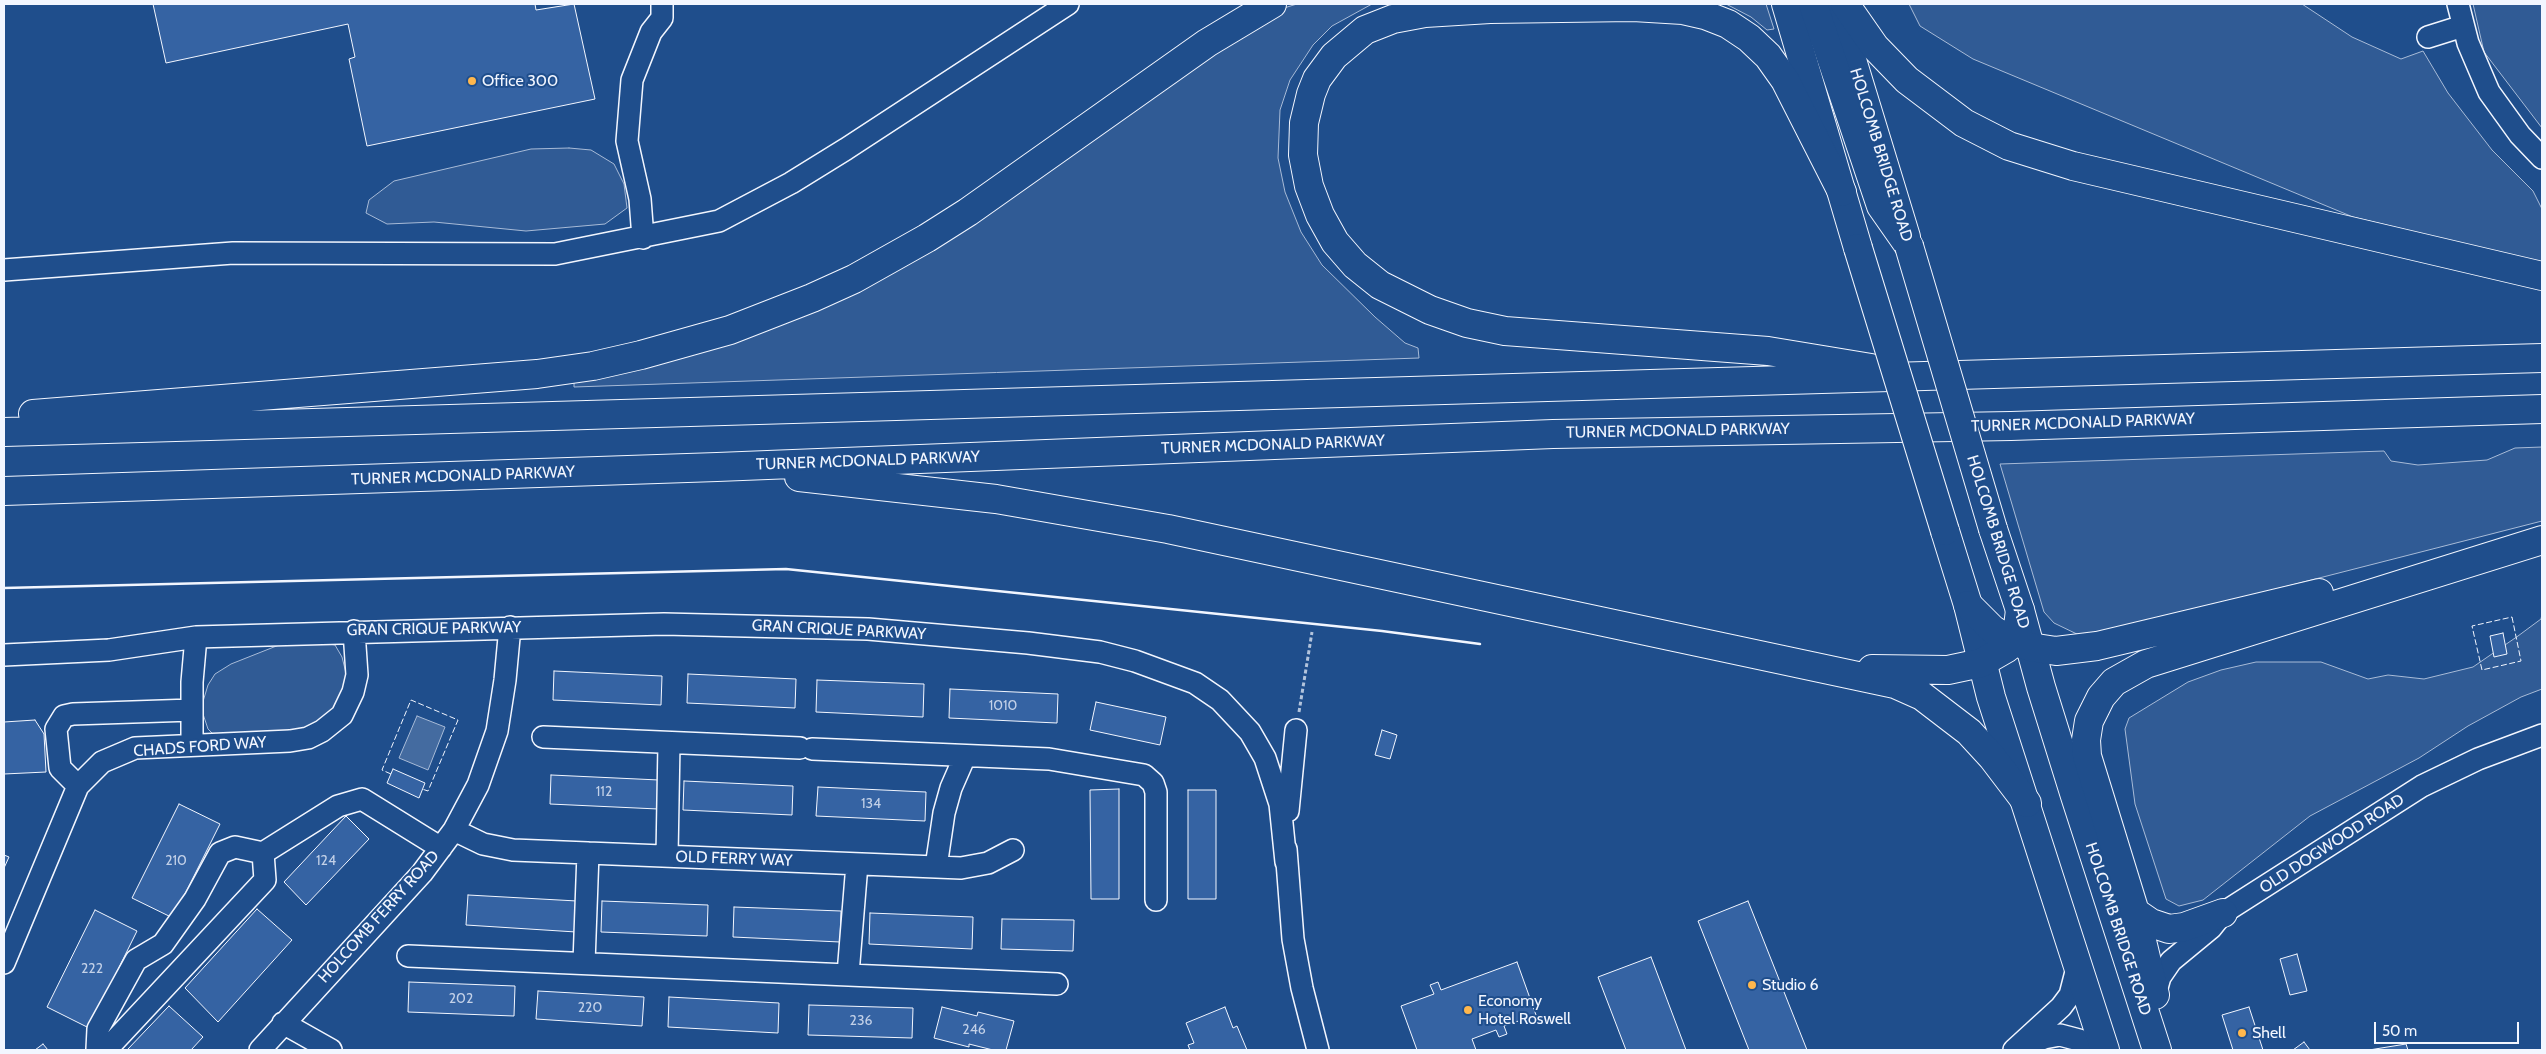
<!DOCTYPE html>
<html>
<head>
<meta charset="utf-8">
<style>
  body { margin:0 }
  #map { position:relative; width:2546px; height:1054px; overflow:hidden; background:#1f4e8c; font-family:Cabin,sans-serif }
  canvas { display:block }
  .frame { position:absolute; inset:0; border:5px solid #f2f6ff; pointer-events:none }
  .scale { position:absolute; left:2374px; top:1022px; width:145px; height:22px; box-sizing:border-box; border:2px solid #f2f6ff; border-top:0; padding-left:6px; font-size:15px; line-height:18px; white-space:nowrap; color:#f2f6ff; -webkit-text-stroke:4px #1f4e8c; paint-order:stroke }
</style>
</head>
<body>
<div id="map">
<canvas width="2546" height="1054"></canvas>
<div class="frame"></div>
<div class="scale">50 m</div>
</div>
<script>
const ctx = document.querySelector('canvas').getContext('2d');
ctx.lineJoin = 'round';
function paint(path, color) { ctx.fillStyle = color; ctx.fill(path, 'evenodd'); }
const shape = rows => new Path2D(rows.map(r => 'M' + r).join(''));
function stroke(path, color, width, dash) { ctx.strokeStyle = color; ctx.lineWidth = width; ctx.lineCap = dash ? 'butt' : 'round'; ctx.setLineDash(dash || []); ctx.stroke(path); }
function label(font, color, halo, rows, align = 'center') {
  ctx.font = font + ' Cabin,sans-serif'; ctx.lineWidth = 4; ctx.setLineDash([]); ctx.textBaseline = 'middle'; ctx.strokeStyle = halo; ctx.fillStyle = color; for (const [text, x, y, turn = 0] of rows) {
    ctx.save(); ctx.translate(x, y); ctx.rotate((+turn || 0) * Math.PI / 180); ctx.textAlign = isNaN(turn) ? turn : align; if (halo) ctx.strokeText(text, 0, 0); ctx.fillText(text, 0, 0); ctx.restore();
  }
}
const built = shape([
  [1297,4,1372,4,1332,26,1313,45,1290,80,1280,110,1278,158,1285,192,1301,232,1322,265,1375,317,1405,343,1418,348,1419,358,574,387,574,378,747,333,1117,118,1284,8,1297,4],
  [1726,4,1766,4,1774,29,1767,30,1751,17,1726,4],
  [1909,4,2302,4,2352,37,2401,59,2423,51,2448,93,2492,150,2533,191,2542,209,2542,263,2353,217,1973,59,1920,26,1909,4],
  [2473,4,2542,4,2542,128,2484,52,2473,4],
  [569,148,591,150,614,164,624,184,627,208,605,224,526,231,434,222,387,224,366,213,369,200,394,181,531,149,569,148],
  [2542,447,2542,521,2108,632,2081,636,2054,623,2044,612,2000,464,2384,451,2391,461,2418,465,2487,460,2515,448,2542,447],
  [2542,614,2542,689,2521,697,2468,726,2419,758,2310,816,2203,900,2179,906,2166,899,2135,804,2125,729,2129,718,2188,682,2221,670,2256,662,2321,662,2368,679,2388,675,2424,679,2473,667,2518,636,2541,619,2542,614],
  [311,641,335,645,342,657,347,677,338,710,317,727,290,735,222,736,213,734,208,729,201,708,208,685,215,674,231,664,284,643,311,641]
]);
paint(built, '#305b95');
stroke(built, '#a8bbd7', 1);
const water = shape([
  [417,716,445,727,428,770,399,758,417,716]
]);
paint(water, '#446ba0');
stroke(water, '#a8bbd7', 1);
const building = shape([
  [153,4,535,4,536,10,574,4,595,99,367,146,349,59,355,57,348,24,166,63,153,4],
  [2503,633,2507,654,2494,657,2490,636,2503,633],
  [554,671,662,676,661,705,553,700,554,671],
  [688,674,796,679,795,708,687,703,688,674],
  [817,680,924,684,923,717,816,712,817,680],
  [950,689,1058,694,1057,723,949,718,950,689],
  [1096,702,1166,717,1160,745,1090,730,1096,702],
  [35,720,44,734,46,772,4,774,4,722,35,720],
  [1382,730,1397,735,1390,759,1375,755,1382,730],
  [393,769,425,783,419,798,387,783,393,769],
  [551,775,659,780,658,809,550,804,551,775],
  [684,781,793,786,792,815,683,810,684,781],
  [818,787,926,792,925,821,816,816,818,787],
  [1119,789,1119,899,1091,899,1090,790,1119,789],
  [1188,790,1216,790,1216,899,1188,899,1188,790],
  [179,804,220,824,173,918,132,898,179,804],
  [346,816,369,839,306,905,284,882,346,816],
  [4,855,9,857,4,868,4,855],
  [468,895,577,901,576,932,466,925,468,895],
  [602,901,708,905,707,936,601,932,602,901],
  [1748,901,1807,1050,1749,1050,1698,921,1748,901],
  [734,907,841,911,840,942,733,937,734,907],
  [257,909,292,940,218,1022,185,988,257,909],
  [95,910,137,931,89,1028,47,1007,95,910],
  [870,913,973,917,972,949,869,944,870,913],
  [1002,919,1074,920,1073,951,1001,949,1002,919],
  [2297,954,2307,991,2290,995,2280,959,2297,954],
  [1651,957,1686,1050,1626,1050,1598,977,1651,957],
  [1517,962,1536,1015,1504,1026,1507,1034,1499,1037,1496,1030,1472,1039,1476,1050,1417,1050,1401,1006,1434,994,1430,985,1438,982,1441,990,1517,962],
  [409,982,515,986,514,1016,408,1012,409,982],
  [538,991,644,997,642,1026,536,1019,538,991],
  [669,997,779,1003,778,1033,668,1027,669,997],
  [809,1005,913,1008,912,1038,808,1035,809,1005],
  [169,1006,203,1037,191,1050,127,1050,169,1006],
  [942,1007,977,1016,978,1012,1014,1021,1006,1050,993,1050,969,1044,969,1047,934,1038,942,1007],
  [1225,1007,1233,1028,1237,1026,1247,1050,1190,1050,1188,1045,1194,1043,1186,1023,1225,1007],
  [2249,1007,2263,1050,2233,1050,2222,1015,2249,1007],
  [2304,1042,2310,1050,2293,1050,2304,1042],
  [43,1044,48,1050,35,1050,43,1044],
  [2406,1044,2408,1050,2369,1050,2406,1044]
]);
paint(building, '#3563a3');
stroke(building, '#f2f6ff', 1);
const minor = shape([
  [2458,4,2468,43,2489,92,2520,135,2542,158],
  [2428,37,2463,26],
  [643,238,640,199,627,141,632,80,651,32,662,18,662,4],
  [4,270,233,253,555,254,719,221,791,183,846,149,1068,4],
  [4,655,109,650,196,637],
  [543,737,800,748],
  [192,745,192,682,196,637,664,624,868,629,1028,643,1100,652,1135,661,1195,683,1220,700,1250,732,1265,758,1280,804,1286,862],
  [812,749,1049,759,1144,775,1153,783,1156,792,1156,900],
  [78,786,60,768,56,729,64,716,73,714,192,710],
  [1288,811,1296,730],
  [454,830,483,844,513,850,961,868,988,863,1013,850],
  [1286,849,1293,939,1302,988,1318,1050],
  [263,853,235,847,220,853,195,899,163,944,136,960,98,1029,97,1049,106,1050,265,880,263,853,338,806,362,799,441,848],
  [667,856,669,743],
  [936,867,944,813,951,788,965,756],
  [408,956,1057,984],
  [4,963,78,786,102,762,135,748,290,741,308,738,322,731,342,715,353,692,357,675,354,631],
  [584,963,588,853],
  [848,974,857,864],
  [2155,995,2160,977,2171,961,2211,928,2223,913,2422,786,2478,759,2542,735],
  [283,1023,331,1050],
  [2025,1046,2044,1038,2060,1035,2079,1040,2091,1050],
  [260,1050,422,873,454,830,478,785,497,731,505,680,510,627],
  [2014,1050,2061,1007,2070,995,2078,964]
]);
const major = shape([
  [1786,4,1858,248],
  [1835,4,1906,237],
  [1993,529,2020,610,2041,687,2075,796,2157,1050],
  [1945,531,1968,605,1991,697,2105,1050]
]);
const highway = shape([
  [1813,4,1881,206,1909,246],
  [1845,4,1875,47,1907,80,1964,123,2009,146,2073,166,2542,276],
  [1842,192,1785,80,1768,56,1749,38,1728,24,1705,15,1683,10,1633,7,1490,9,1425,13,1393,19,1365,30,1334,56,1317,79,1311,94,1304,123,1303,155,1309,186,1320,215,1335,242,1355,265,1380,285,1430,310,1467,323,1505,331,1768,351,1871,368],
  [33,414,537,374,593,366,641,355,730,330,812,298,854,279,927,238,968,212,1207,43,1272,4],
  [4,432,2542,358],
  [799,477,996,499,1168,529,1895,684,1922,696,1969,732,1992,757,2027,803],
  [4,491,717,467,1553,434,2011,426,2542,409],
  [1968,605,1992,629,2009,640,2030,647,2056,651,2097,646,2319,593],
  [1872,669,1948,670,1981,663,2007,648,2018,627,2020,610],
  [2135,912,2151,923,2169,929,2184,927,2223,913],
  [2155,995,2135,912,2087,756,2086,740,2089,721,2101,697,2114,682,2146,664,2542,540]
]);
stroke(minor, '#f2f6ff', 24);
stroke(major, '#f2f6ff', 30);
stroke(highway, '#f2f6ff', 30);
stroke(shape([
  [1299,712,1312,632]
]), '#b3c4dc', 3, [4, 2.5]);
stroke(minor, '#1f4e8c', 21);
stroke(major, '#1f4e8c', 28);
stroke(highway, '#1f4e8c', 28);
const majorBridge = shape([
  [1909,246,1993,529],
  [1858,248,1945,531]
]);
stroke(majorBridge, '#f2f6ff', 30, []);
stroke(majorBridge, '#1f4e8c', 28);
stroke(shape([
  [2512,617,2521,661,2482,670,2472,626,2512,617],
  [391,774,382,770,411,700,458,720,428,791,422,789]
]), '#f2f6ff', 1, [6, 2.5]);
stroke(shape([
  [4,588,786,569,1382,631,1480,644]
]), '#f2f6ff', 2.5);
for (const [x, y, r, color] of [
  [472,81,5,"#ffb74d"],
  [1752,985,5,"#ffb74d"],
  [1468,1010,5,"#ffb74d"],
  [2242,1033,5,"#ffb74d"]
]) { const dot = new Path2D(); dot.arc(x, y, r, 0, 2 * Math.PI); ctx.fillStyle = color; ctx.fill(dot); stroke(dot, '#1f4e8c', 2); }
label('14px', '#c3d1e8', null, [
  ["1010",1003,706],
  ["112",604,792],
  ["134",871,804],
  ["210",176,861],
  ["124",326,861],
  ["222",92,969],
  ["202",461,999],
  ["220",590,1008],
  ["236",861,1021],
  ["246",974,1030]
]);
label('16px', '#f2f6ff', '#1f4e8c', [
  ["Office 300",482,81],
  ["Studio 6",1762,985],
  ["Economy",1478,1001],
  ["Hotel Roswell",1478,1019],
  ["Shell",2252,1033]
], 'left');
label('16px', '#f2f6ff', '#1f4e8c', [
  ["HOLCOMB BRIDGE ROAD",1881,155,73],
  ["TURNER MCDONALD PARKWAY",2083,423,-2],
  ["TURNER MCDONALD PARKWAY",1678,431,-1],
  ["TURNER MCDONALD PARKWAY",1273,445,-2],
  ["TURNER MCDONALD PARKWAY",868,461,-2],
  ["TURNER MCDONALD PARKWAY",463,476,-2],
  ["HOLCOMB BRIDGE ROAD",1998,542,73],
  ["GRAN CRIQUE PARKWAY",434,629,-1],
  ["GRAN CRIQUE PARKWAY",839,630,3],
  ["CHADS FORD WAY",200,747,-4],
  ["OLD DOGWOOD ROAD",2332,844,-33],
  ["OLD FERRY WAY",734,859,2],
  ["HOLCOMB FERRY ROAD",379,917,-48],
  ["HOLCOMB BRIDGE ROAD",2118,929,72]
]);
</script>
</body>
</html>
